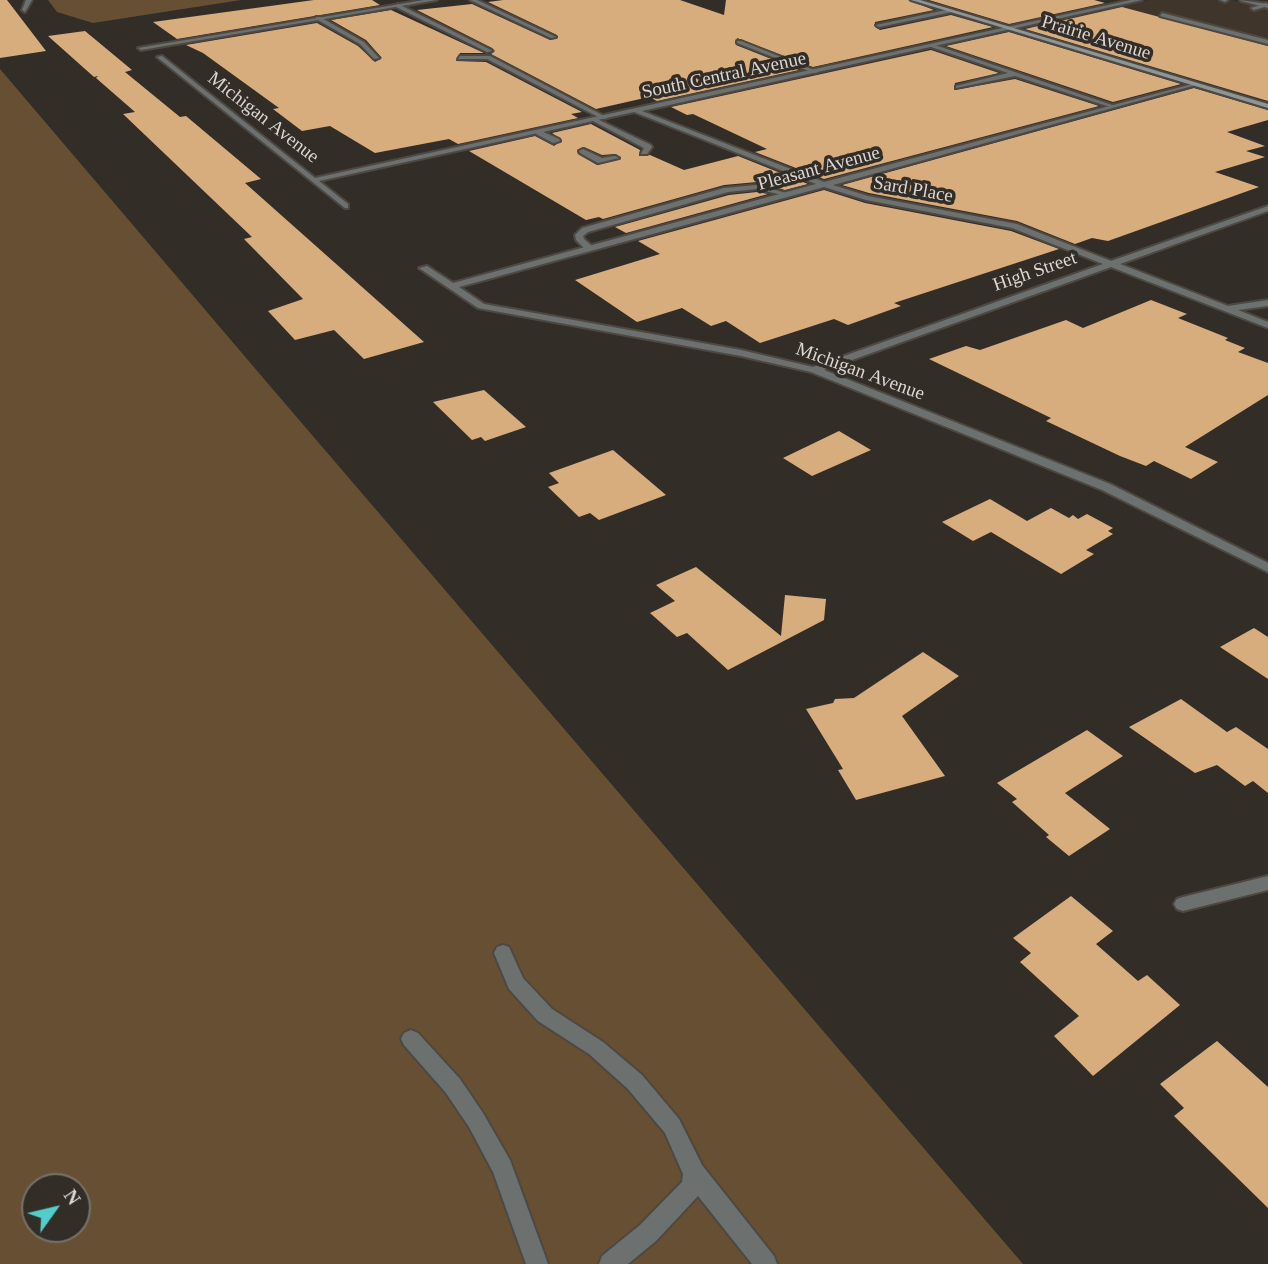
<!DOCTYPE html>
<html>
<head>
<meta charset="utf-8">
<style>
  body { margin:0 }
  #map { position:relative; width:1268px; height:1264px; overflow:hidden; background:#332d27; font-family:Georgia,serif }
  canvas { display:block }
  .north { position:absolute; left:21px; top:1173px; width:70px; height:70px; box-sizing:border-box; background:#332d27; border:2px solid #76716b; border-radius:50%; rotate:56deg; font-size:19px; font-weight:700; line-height:28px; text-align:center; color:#dad6d2 }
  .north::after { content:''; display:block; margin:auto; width:24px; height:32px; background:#53cdc9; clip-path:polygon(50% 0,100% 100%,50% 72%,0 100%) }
</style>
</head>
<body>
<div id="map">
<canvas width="1268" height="1264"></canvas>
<div class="north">N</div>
</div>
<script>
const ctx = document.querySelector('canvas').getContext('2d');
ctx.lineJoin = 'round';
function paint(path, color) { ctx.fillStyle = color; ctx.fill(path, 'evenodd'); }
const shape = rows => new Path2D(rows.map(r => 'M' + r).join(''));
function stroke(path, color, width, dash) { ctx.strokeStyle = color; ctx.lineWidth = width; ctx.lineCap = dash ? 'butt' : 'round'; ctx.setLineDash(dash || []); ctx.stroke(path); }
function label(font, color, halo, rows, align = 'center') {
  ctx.font = font + ' Georgia,serif'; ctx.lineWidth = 7; ctx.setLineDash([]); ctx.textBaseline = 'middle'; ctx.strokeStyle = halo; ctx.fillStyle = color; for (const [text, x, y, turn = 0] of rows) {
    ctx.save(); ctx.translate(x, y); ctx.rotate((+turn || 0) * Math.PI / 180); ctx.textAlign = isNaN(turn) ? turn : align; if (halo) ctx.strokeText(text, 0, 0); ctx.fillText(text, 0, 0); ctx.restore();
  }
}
paint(shape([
  [1148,0,1231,0,1268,9,1268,98,1026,26]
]), '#3f352a');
paint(shape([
  [48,0,241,0,93,23,57,12],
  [0,69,276,393,1023,1264,0,1264],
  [35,1187,77,1187,77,1229,35,1229]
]), '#674f33');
paint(shape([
  [0,0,7,0,46,51,0,58],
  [314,0,372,0,380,5,177,39,153,22],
  [503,0,680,0,724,15,726,0,908,0,934,10,875,22,875,27,880,30,951,15,993,27,813,67,737,38,736,45,799,70,657,101,649,97,596,109,491,54,495,51,492,48,417,10,472,4,550,40,558,38,557,35,488,2],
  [929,0,1094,0,1105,3,1009,24],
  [1122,7,1268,46,1268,101,1025,29],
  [391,10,484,53,460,53,456,61,486,62,582,112,571,114,578,118,458,144,449,139,375,153,330,126,302,131,273,109,279,108,203,53,186,45,317,23,358,46,375,62,382,58,366,40,331,20],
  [85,31,132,70,125,72,180,117,186,116,261,179,245,183,424,342,364,359,334,330,295,340,268,311,303,299,244,239,252,237,123,114,135,112,96,78,98,76,94,77,48,36],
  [1009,32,1181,84,1113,102,946,46],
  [931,50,999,73,955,83,954,90,1015,79,1099,106,824,179,755,152,767,149,693,114,687,115,671,107],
  [1194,88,1268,110,1268,120,1227,132,1265,146,1246,151,1265,157,1215,172,1259,187,1108,241,1092,238,1075,244,1017,221,869,193,842,185],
  [591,124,640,150,639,156,650,155,684,170,738,156,808,184,785,190,757,182,724,185,603,219,599,217,586,220,469,151,535,136,554,146,562,140,552,133],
  [584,147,602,155,616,154,621,159,597,165,578,154,577,150],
  [824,190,865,203,1011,231,1059,249,894,303,901,306,848,325,834,319,760,343,726,321,711,326,682,308,637,322,575,280,660,254,638,241],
  [757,192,768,194,626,233,615,227,729,195],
  [1151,300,1187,314,1178,318,1228,338,1225,340,1245,348,1238,352,1268,363,1268,395,1185,447,1218,462,1191,479,1154,461,1146,466,1120,456,1046,421,1051,418,929,359,966,346,980,350,1066,320,1083,328],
  [484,390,526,427,485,441,481,437,472,440,433,402],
  [839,431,871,450,812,476,783,458],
  [613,450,666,495,599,520,590,513,579,517,548,487,559,483,549,473],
  [990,499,1027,521,1051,508,1069,518,1073,515,1078,519,1087,514,1113,528,1108,531,1113,534,1086,550,1094,554,1061,574,991,532,973,541,942,522],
  [696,567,781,636,785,595,826,599,824,620,728,670,687,633,677,637,650,613,675,601,656,585],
  [1254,628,1268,637,1268,679,1220,647],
  [923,652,959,676,902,716,945,776,856,800,838,770,843,769,806,709,833,703,835,699,854,698],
  [1181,699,1227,732,1236,727,1268,749,1268,793,1253,781,1245,786,1217,765,1195,773,1129,727],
  [1087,730,1123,756,1065,793,1110,829,1069,856,1046,837,1049,835,1012,802,1017,799,997,783],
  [1071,896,1113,931,1096,944,1138,981,1147,975,1180,1005,1093,1076,1054,1036,1079,1016,1020,962,1031,953,1013,938],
  [1217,1041,1268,1087,1268,1208,1174,1116,1184,1108,1160,1084]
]), '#d8ad7d');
const lane = shape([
  [470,0,477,0,556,37,551,38,470,0],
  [1220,0,1228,0,1225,2,1220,0],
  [1266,3,1268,6,1254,10,1251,8,1266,3],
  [398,4,491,50,492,51,487,52,396,7,398,4],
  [950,9,952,12,879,27,876,25,950,9],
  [1162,13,1268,40,1268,44,1160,16,1162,13],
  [316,17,320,17,364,42,379,58,374,59,360,44,316,19,316,17],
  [737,41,741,41,819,72,814,73,737,43,737,41],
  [931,45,935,45,1115,106,1110,107,1015,76,956,88,956,86,1008,73,931,47,931,45],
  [460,56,490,56,608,118,602,119,487,59,458,59,460,56],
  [595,118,651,145,652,147,647,154,641,154,644,148,593,121,595,118],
  [539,130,559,139,560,141,553,143,536,134,539,130],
  [583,149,602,158,615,156,619,158,598,163,580,153,579,151,583,149],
  [757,185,790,194,786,196,757,189,728,192,588,232,583,236,584,239,592,246,592,250,586,250,576,240,575,235,582,228,724,188,757,185],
  [503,945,509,947,523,978,552,1009,603,1042,642,1075,679,1119,702,1165,774,1256,777,1264,752,1264,698,1196,656,1241,628,1264,599,1264,602,1256,640,1225,682,1182,683,1174,665,1133,628,1089,589,1054,538,1021,509,989,494,953,497,947,503,945],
  [411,1030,418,1033,460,1079,483,1113,510,1160,548,1264,526,1264,493,1172,469,1127,446,1093,404,1045,401,1039,404,1033,411,1030]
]);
const street = shape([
  [26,0,32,0,25,12,22,10,26,0],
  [424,0,437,0,141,50,138,48,424,0],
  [1131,0,1142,0,642,111,824,182,1196,83,1196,85,833,185,868,196,1017,224,1111,261,1268,206,1268,211,1120,264,1228,306,1268,300,1268,306,1238,310,1268,322,1268,328,1111,267,824,370,1110,484,1268,563,1268,572,1102,490,811,372,741,356,478,308,419,268,427,266,453,283,816,184,634,112,319,181,348,204,348,208,345,208,157,57,162,56,315,178,1131,0],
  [824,187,866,200,1012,228,1103,264,813,367,741,350,484,304,459,287,824,187],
  [1240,0,1268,4,1268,8,1241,1,1240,0],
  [1268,876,1268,890,1183,911,1177,909,1174,904,1177,899,1183,897,1268,876]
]);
const secondary = shape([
  [911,0,920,0,1268,104,1268,108,911,0]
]);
stroke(lane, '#4e4842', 4);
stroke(street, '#4e4842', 4);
stroke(secondary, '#4e4842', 4);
paint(lane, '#6c7170');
paint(street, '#6c7170');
paint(secondary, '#8e9695');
label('19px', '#dad6d2', '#332d27', [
  ["Prairie Avenue",1096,38,17],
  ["South Central Avenue",724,76,-12],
  ["Michigan Avenue",263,118,38],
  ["Pleasant Avenue",819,169,-15],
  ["Sard Place",913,190,10],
  ["High Street",1035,272,-19],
  ["Michigan Avenue",860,372,20]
]);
</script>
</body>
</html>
